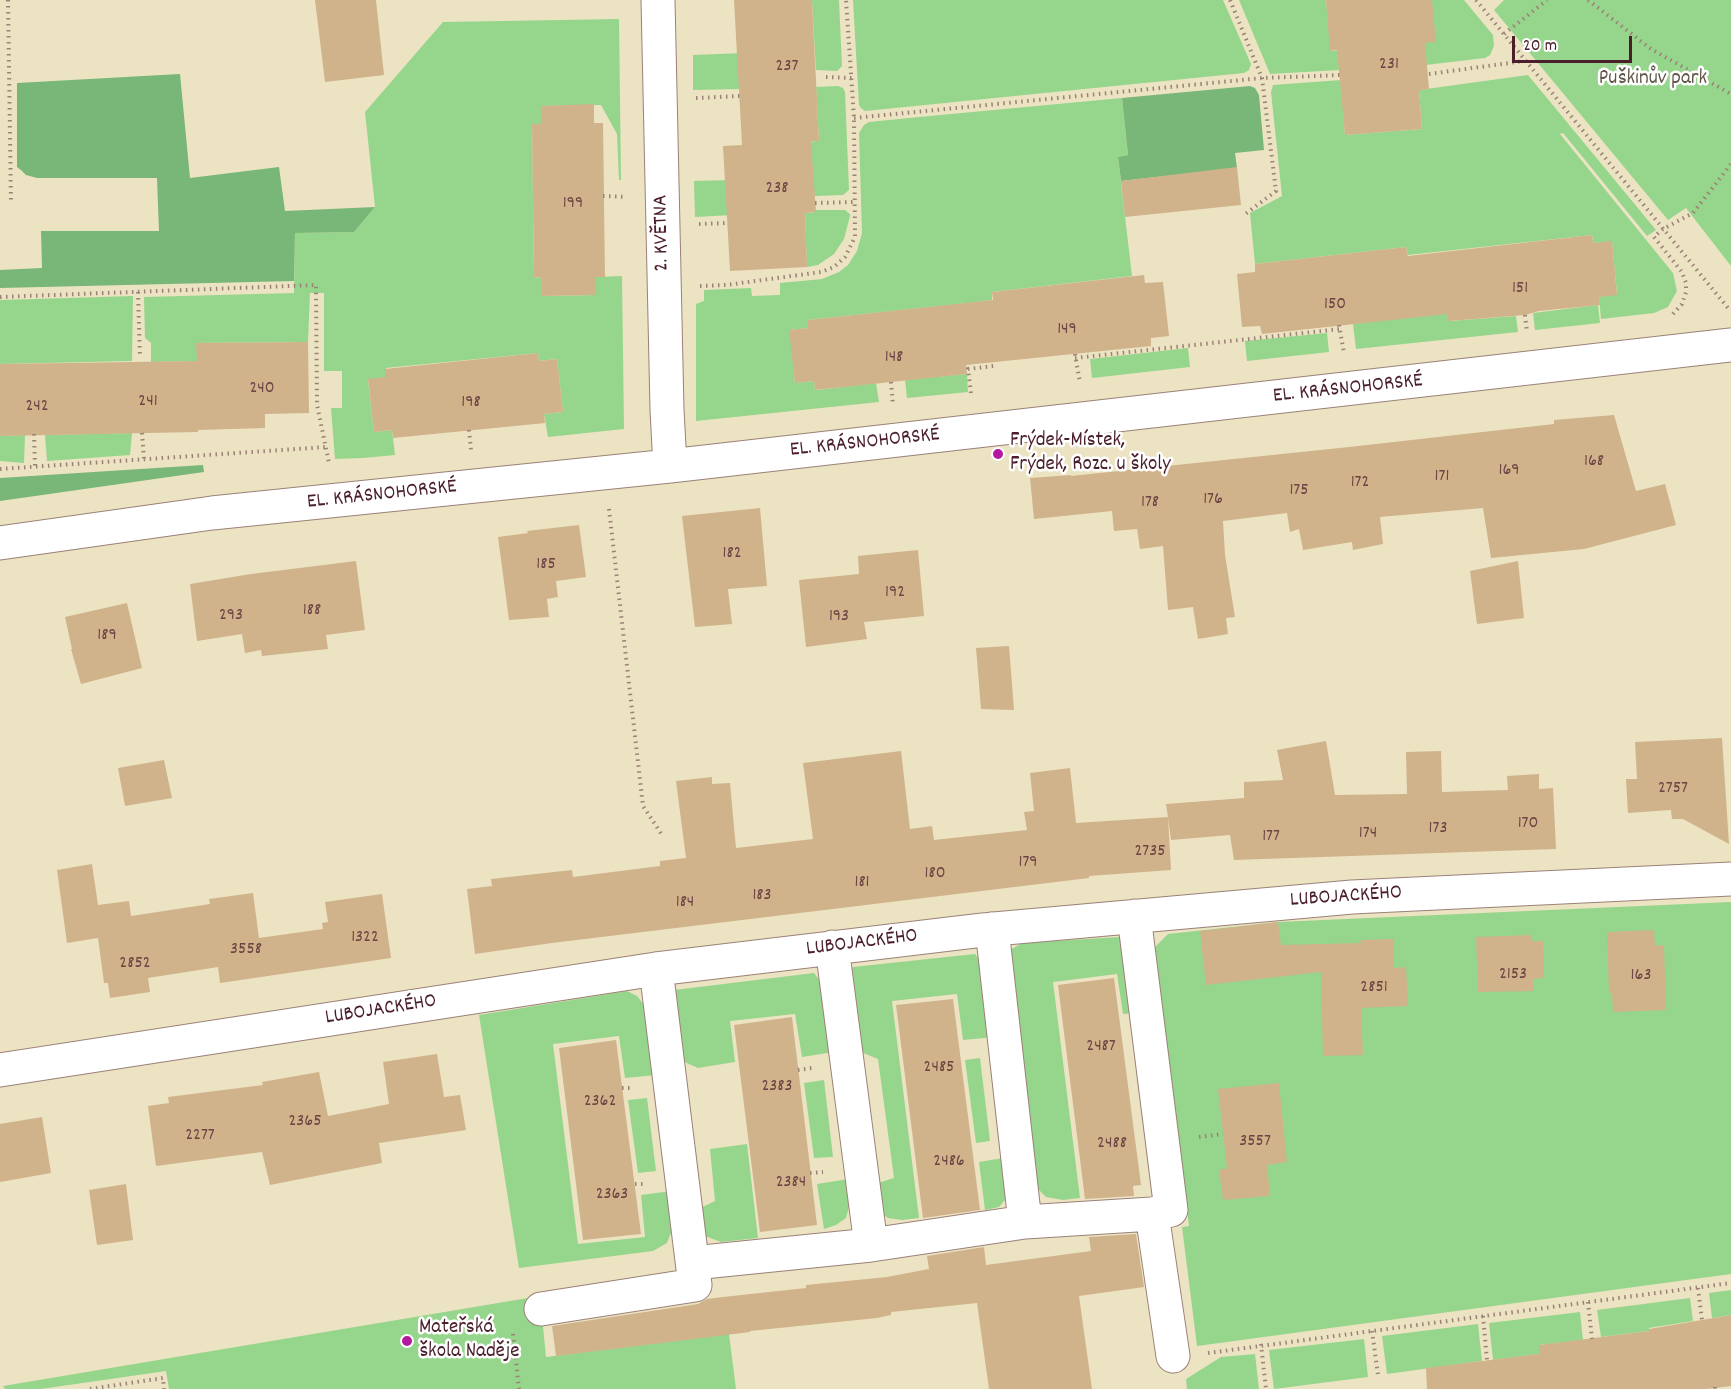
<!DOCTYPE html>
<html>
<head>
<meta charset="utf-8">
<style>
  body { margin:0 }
  #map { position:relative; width:1731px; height:1389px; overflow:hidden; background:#ece3c3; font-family:Dekko,sans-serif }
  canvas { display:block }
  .scale { position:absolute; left:1512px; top:36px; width:120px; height:27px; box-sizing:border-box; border:3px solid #4a1f2b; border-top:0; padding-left:8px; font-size:18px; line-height:21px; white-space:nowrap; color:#4a1f2b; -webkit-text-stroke:4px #fff; paint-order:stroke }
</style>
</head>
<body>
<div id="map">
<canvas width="1731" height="1389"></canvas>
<div class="scale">20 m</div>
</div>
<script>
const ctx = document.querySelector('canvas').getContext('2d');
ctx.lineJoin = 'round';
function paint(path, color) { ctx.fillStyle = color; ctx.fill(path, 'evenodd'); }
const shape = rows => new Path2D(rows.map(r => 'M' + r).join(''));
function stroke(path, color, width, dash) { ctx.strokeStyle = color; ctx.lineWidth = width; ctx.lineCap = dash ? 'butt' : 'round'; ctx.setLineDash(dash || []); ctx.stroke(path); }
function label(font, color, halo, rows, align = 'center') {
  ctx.font = font + ' Dekko,sans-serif'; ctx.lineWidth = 5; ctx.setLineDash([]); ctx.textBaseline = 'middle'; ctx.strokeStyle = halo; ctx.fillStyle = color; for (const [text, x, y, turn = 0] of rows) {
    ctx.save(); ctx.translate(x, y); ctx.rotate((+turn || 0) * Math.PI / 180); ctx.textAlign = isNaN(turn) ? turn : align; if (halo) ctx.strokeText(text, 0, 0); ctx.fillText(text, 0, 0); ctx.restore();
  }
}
paint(shape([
  [812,0,839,0,842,66,837,71,816,70],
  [853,0,1223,0,1251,64,1249,70,1244,73,865,111,861,108,859,105],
  [1239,0,1326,0,1331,51,1344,50,1340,70,1270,74],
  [1432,0,1464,0,1493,35,1494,46,1490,55,1485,58,1417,66,1415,43],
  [1504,0,1731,0,1731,266,1686,208,1668,220,1494,10],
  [619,19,621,180,619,180,617,134,601,105,541,106,541,124,532,124,534,277,542,278,543,296,596,295,596,277,622,276,624,429,548,437,544,414,563,412,557,359,539,361,538,353,386,368,386,377,368,380,374,432,392,430,395,455,363,458,335,459,331,408,342,408,342,371,324,371,324,293,310,293,308,342,197,343,197,361,151,362,151,343,145,338,144,297,294,293,295,233,354,232,375,207,365,112,443,22],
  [743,53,739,89,693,90,693,55],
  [1528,75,1656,230,1647,236,1563,133,1560,134,1673,273,1677,291,1668,307,1654,313,1601,319,1599,297,1617,294,1612,242,1593,243,1592,235,1408,255,1406,247,1255,264,1250,213,1282,196,1271,92,1273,85,1341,80,1345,135,1422,129,1419,90],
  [838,86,843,88,845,92,849,190,843,195,815,196,801,142,819,141,816,87],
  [1122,98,1128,155,1118,157,1132,276,992,292,992,300,977,302,808,320,808,328,790,330,795,383,814,381,815,390,817,390,876,383,879,402,696,421,696,304,704,301,704,290,751,288,752,296,780,295,780,283,822,279,839,272,848,265,857,251,862,233,859,133,864,125,869,122,919,117],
  [731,180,733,215,695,217,694,181],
  [815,210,845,210,850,214,850,216,844,239,834,254,818,265,807,267,805,213,815,212],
  [133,296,132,361,0,364,0,300],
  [1598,305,1600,323,1535,330,1533,313],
  [1448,313,1449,321,1516,316,1518,332,1356,349,1353,324],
  [1327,333,1329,352,1247,361,1245,341],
  [1188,348,1190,367,1092,378,1090,359],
  [967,374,968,392,907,398,905,380],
  [132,433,130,455,47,461,45,435],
  [25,435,24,463,0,461,0,436],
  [1731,902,1731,1274,1197,1346,1182,1227,1189,1226,1153,949,1168,934,1278,922],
  [1119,937,1127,949,1137,1013,1123,1014,1117,974,1053,982,1080,1198,1063,1200,1046,1197,1037,1188,1010,950,1022,943],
  [975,954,984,966,995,1037,963,1040,957,994,892,1001,919,1218,902,1220,888,1218,878,1211,868,1186,894,1178,878,1059,851,1048,846,980,853,967],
  [814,973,824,986,834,1052,802,1057,795,1014,730,1021,735,1062,698,1068,680,1060,674,990],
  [627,991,637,996,645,1006,656,1075,625,1078,619,1036,553,1044,578,1244,645,1237,641,1195,671,1191,674,1225,667,1243,653,1251,519,1268,479,1015],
  [980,1058,990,1141,976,1143,965,1060],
  [824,1080,833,1157,814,1158,804,1083],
  [647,1098,656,1171,638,1173,628,1100],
  [747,1144,758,1238,721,1242,702,1235,692,1212,715,1201,710,1149],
  [1009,1157,1009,1195,999,1207,985,1210,979,1162],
  [849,1179,852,1196,846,1218,836,1225,824,1229,817,1184],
  [1731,1290,1731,1315,1712,1318,1709,1293],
  [540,1296,546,1357,729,1334,736,1389,169,1389,166,1371,41,1389,5,1389,3,1386],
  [1690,1298,1693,1321,1649,1328,1649,1331,1601,1337,1597,1310],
  [1580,1312,1583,1340,1539,1345,1539,1354,1493,1360,1489,1323],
  [1478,1324,1482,1361,1387,1374,1382,1336],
  [1364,1339,1368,1377,1274,1389,1269,1350],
  [1255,1354,1259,1389,1187,1389,1186,1379,1221,1357]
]), '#96d68c');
paint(shape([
  [180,74,190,178,279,167,285,211,375,207,354,232,295,233,294,281,0,288,0,270,42,268,41,231,159,231,157,178,37,178,26,175,21,170,17,167,17,83],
  [1250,86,1255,88,1259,95,1264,150,1235,153,1237,168,1121,181,1118,157,1128,155,1122,98],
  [203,465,204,472,0,501,0,478]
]), '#78b778');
paint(shape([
  [315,0,376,0,384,75,325,82],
  [734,0,812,0,819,141,811,141,816,212,805,213,807,267,730,271,723,146,742,145],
  [1326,0,1432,0,1436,42,1425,43,1429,89,1419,90,1422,129,1345,135,1337,50,1330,51],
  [594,104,594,123,603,123,605,277,596,277,596,295,542,296,542,278,534,277,532,124,541,124,541,106],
  [1237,167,1241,205,1125,217,1121,181],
  [1592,235,1593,243,1612,241,1617,295,1599,297,1600,305,1539,311,1525,315,1448,321,1448,314,1262,334,1260,326,1242,327,1237,274,1255,272,1255,264,1406,247,1408,256],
  [1144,275,1145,283,1163,282,1169,336,1151,338,1151,346,966,365,967,374,815,390,814,381,795,383,789,330,808,328,808,320,993,300,992,292],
  [308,342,309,413,265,414,265,428,198,430,198,432,0,436,0,364,197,361,196,343],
  [538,353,539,361,557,359,563,412,544,414,545,423,393,438,392,430,374,432,368,379,386,377,385,369],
  [1614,415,1636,491,1665,484,1676,525,1584,549,1491,558,1483,508,1380,517,1383,544,1353,550,1352,542,1303,550,1299,529,1290,532,1287,513,1223,521,1225,555,1235,617,1226,618,1228,634,1198,639,1193,607,1168,610,1163,546,1140,549,1137,529,1114,531,1112,511,1034,519,1030,478,1071,475,1071,476,1349,447,1554,424,1554,420],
  [760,508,767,586,728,589,732,624,695,627,682,516],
  [579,525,586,577,556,581,558,597,547,599,549,617,509,620,498,537,528,533,527,531],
  [918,550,924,616,864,622,867,639,806,647,799,580,859,574,858,556],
  [356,561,365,630,326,635,328,649,262,656,261,650,245,653,242,634,197,641,190,584,251,574],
  [1518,561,1524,618,1477,624,1470,571],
  [127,603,142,668,81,684,71,649,72,649,65,617],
  [1009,646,1014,710,981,709,976,648],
  [1722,738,1729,844,1683,819,1672,819,1671,810,1628,813,1626,779,1637,779,1635,742],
  [1326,741,1335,795,1407,794,1406,752,1441,751,1442,792,1508,790,1507,776,1539,774,1539,789,1553,788,1556,849,1234,860,1230,835,1171,840,1168,817,1171,870,1089,876,1089,878,552,943,475,954,467,889,492,886,491,879,572,870,573,877,660,866,660,861,686,858,676,781,712,777,712,784,730,783,736,848,813,839,803,763,901,751,910,829,932,826,934,840,1027,830,1024,812,1034,811,1030,773,1070,768,1076,823,1168,817,1166,804,1244,798,1244,782,1283,780,1277,750],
  [164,760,172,798,125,806,118,768],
  [92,864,98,905,129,901,131,916,210,904,209,899,253,893,259,938,323,929,322,923,328,922,325,902,382,894,391,958,220,983,218,967,148,978,150,992,110,998,108,983,104,983,98,938,67,943,57,870],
  [1278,922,1281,945,1361,943,1360,940,1394,939,1394,968,1406,967,1408,1006,1361,1008,1363,1055,1323,1056,1321,972,1206,985,1200,931],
  [1654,930,1655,946,1664,945,1666,1010,1613,1012,1612,993,1609,993,1607,932],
  [1532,935,1532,941,1543,941,1544,978,1533,979,1534,991,1478,992,1476,937],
  [1114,978,1141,1185,1133,1186,1134,1196,1085,1199,1058,985],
  [953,999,980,1210,923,1218,896,1005],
  [792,1017,817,1225,760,1232,734,1025],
  [616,1040,641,1234,583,1240,559,1048],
  [437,1054,444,1097,460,1095,466,1130,379,1143,382,1163,270,1185,262,1152,156,1166,148,1106,169,1103,168,1097,263,1085,262,1082,319,1072,328,1116,389,1104,383,1062],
  [1279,1083,1287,1162,1267,1165,1270,1196,1223,1200,1219,1170,1227,1168,1218,1089],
  [42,1117,51,1173,0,1182,0,1124],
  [126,1184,133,1240,97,1245,89,1190],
  [1136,1234,1144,1287,1079,1296,1092,1389,989,1389,977,1303,891,1312,891,1315,877,1318,750,1331,750,1332,556,1356,552,1326,698,1304,707,1299,723,1297,806,1288,806,1285,887,1277,929,1269,927,1256,984,1247,986,1265,1091,1251,1089,1237],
  [1731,1315,1731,1386,1707,1389,1427,1389,1426,1368,1539,1354,1539,1345,1649,1331,1649,1329]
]), '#d0b38b');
const minor = shape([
  [658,0,667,410,670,466],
  [0,543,212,513,670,466,1731,345],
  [1134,916,1171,1210,1152,1214],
  [992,929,1025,1222],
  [832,947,871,1245],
  [0,1070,656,969,983,930,1352,897,1731,879],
  [693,1263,871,1245,1025,1222,1152,1214,1173,1356],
  [541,1309,695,1285,656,969]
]);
stroke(minor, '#9b8177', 35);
stroke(shape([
  [8,0,11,203],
  [1230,0,1262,78,1276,191,1244,215],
  [1476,0,1728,308],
  [1588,0,1651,49,1731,94],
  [1504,34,1547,0],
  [1429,74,1524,61],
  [826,77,852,78],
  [696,98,740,96],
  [854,118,1262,78,1340,75],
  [603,196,626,197],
  [815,203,855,202],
  [699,224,728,223],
  [700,286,726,285,821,272,834,267,845,257,855,237,854,118,846,0],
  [138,292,140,358],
  [0,297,316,285,317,405,329,463],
  [1673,314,1682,304,1686,292,1686,283,1682,272,1654,237,1663,229,1693,213,1731,164],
  [1525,315,1527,332],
  [1339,325,1344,353],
  [1075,354,1080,383],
  [1075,358,1340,329],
  [891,382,893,405],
  [971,393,968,369,994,366],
  [469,430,471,450],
  [142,433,144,459],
  [34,434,35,466],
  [0,469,326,447],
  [609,509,643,806,662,835],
  [798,1070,812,1068],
  [622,1088,632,1088],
  [1199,1137,1223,1134],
  [810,1173,823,1172],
  [635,1184,646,1184],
  [1698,1288,1702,1320],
  [1588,1302,1592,1339],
  [1483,1316,1487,1360],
  [1372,1331,1378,1375],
  [513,1334,519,1389],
  [1261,1344,1266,1389],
  [1208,1353,1731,1283],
  [1715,1387,1715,1389],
  [90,1389,163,1378,164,1389]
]), '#9b8177', 4, [1.5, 4.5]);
stroke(minor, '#fff', 33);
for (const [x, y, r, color] of [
  [998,454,6,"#b5179e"],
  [407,1341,6,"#b5179e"]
]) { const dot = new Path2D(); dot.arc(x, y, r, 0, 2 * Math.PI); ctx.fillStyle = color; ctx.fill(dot); stroke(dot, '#fff', 2); }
label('18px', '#6c4443', null, [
  ["231",1389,66],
  ["237",787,68],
  ["238",777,190],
  ["199",573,205],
  ["151",1520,290],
  ["150",1335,306],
  ["149",1067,331],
  ["148",894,359],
  ["240",262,390],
  ["241",148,403],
  ["198",471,404],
  ["242",37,408],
  ["168",1594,463],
  ["169",1509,472],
  ["171",1442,478],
  ["172",1360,484],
  ["175",1299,492],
  ["176",1213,501],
  ["178",1150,504],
  ["182",732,555],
  ["185",546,566],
  ["192",895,594],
  ["188",312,612],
  ["293",231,617],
  ["193",839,618],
  ["189",107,637],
  ["2757",1673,790],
  ["170",1528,825],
  ["173",1438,830],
  ["174",1368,835],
  ["177",1271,838],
  ["2735",1150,853],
  ["179",1028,864],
  ["180",935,875],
  ["181",862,884],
  ["183",762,897],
  ["184",685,904],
  ["1322",365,939],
  ["3558",246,951],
  ["2852",135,965],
  ["2153",1513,976],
  ["163",1641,977],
  ["2851",1374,989],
  ["2487",1101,1048],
  ["2485",939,1069],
  ["2383",777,1088],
  ["2362",600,1103],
  ["2365",305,1123],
  ["2277",200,1137],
  ["3557",1255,1143],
  ["2488",1112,1145],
  ["2486",949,1163],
  ["2384",791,1184],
  ["2363",612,1196]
]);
label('21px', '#615648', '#fff', [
  ["Puškinův park",1653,80]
]);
label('21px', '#4a1f2b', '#fff', [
  ["2. KVĚTNA",663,233,-91],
  ["EL. KRÁSNOHORSKÉ",1348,390,-6],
  ["EL. KRÁSNOHORSKÉ",865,444,-6],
  ["EL. KRÁSNOHORSKÉ",382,496,-6],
  ["LUBOJACKÉHO",1346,898,-4],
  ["LUBOJACKÉHO",862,944,-7],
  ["LUBOJACKÉHO",381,1011,-9]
]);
label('21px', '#4a1f2b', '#fff', [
  ["Frýdek-Místek,",1010,442],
  ["Frýdek, Rozc. u školy",1010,466],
  ["Mateřská",419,1329],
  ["škola Naděje",419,1353]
], 'left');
</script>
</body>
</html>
